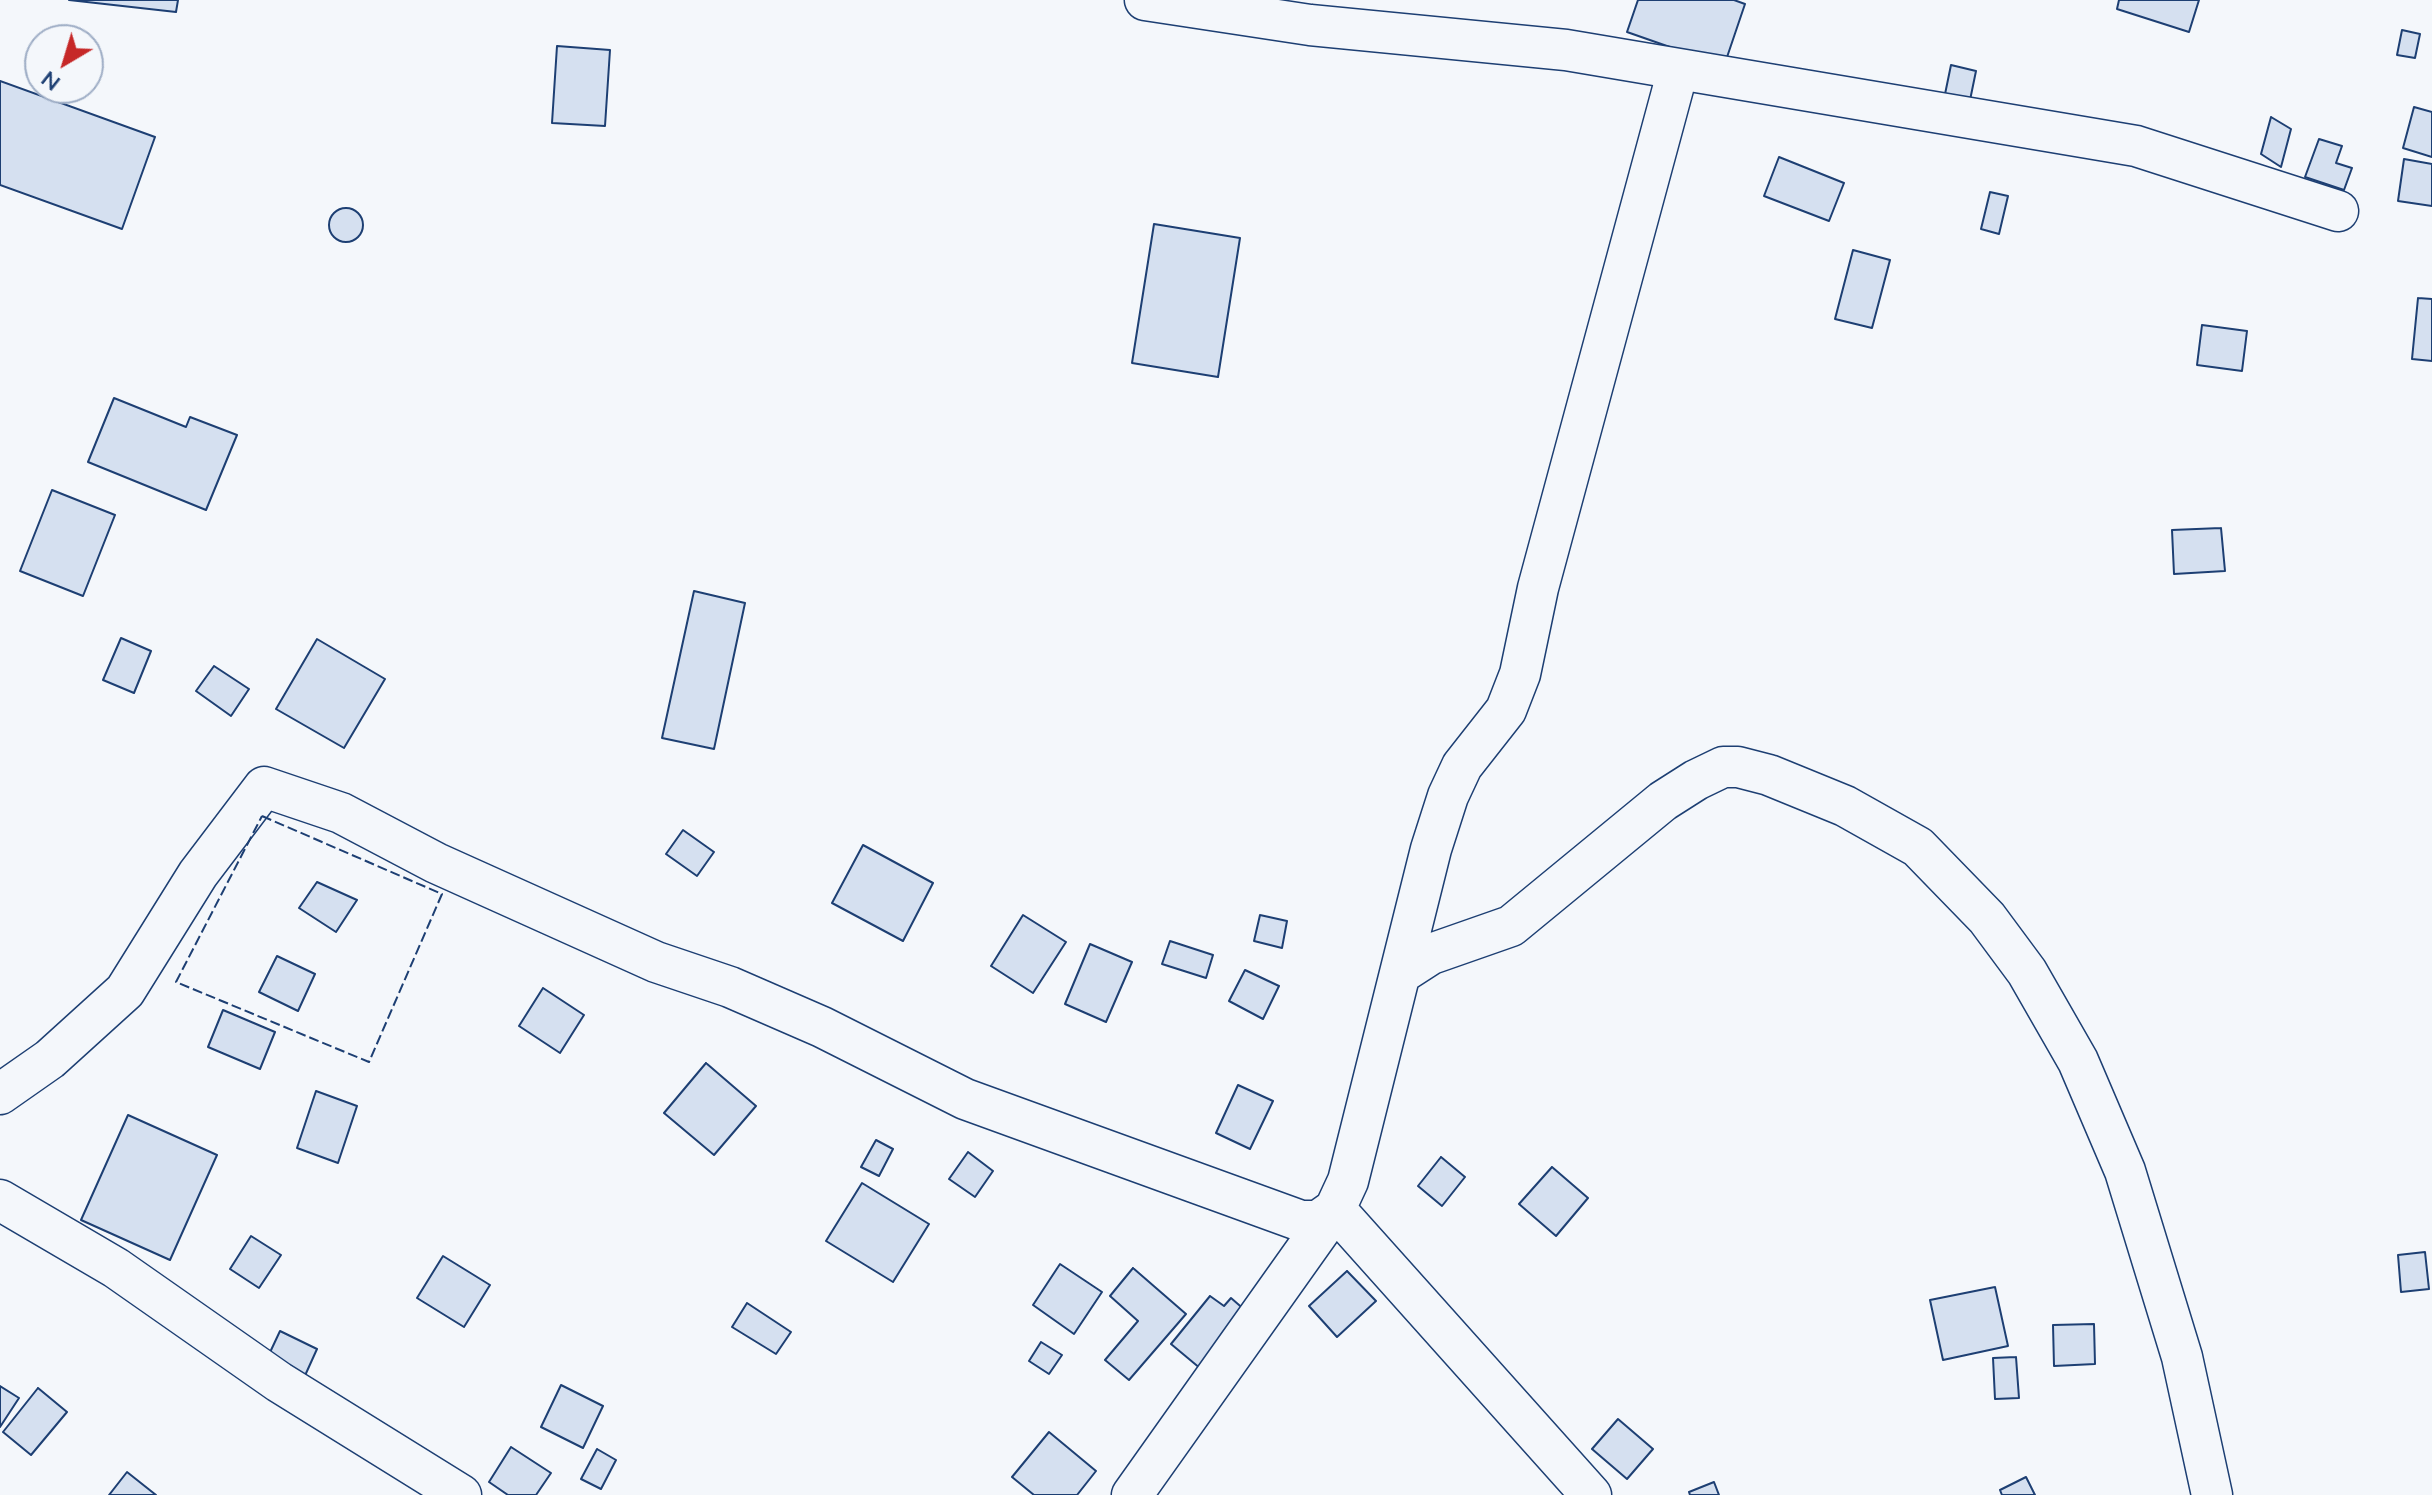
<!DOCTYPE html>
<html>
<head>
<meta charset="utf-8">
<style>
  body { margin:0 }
  #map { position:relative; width:2432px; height:1495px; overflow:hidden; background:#f4f7fb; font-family:Mulish,sans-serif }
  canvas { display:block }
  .north { position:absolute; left:24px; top:24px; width:80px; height:80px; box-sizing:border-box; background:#f4f7fb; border:2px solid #9eadc5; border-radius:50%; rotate:218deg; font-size:22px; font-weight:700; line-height:32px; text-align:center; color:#1d3f73 }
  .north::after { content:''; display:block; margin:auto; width:28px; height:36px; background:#c62828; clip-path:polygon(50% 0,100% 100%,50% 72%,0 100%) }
</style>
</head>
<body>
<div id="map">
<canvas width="2432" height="1495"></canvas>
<div class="north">N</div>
</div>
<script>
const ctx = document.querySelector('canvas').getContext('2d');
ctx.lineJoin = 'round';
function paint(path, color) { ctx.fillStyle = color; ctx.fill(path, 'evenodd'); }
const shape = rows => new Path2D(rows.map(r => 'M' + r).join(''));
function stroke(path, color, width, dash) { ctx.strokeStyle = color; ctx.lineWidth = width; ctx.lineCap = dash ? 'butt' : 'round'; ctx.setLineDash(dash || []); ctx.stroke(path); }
const building = shape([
  [69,0,178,0,176,12,69,0],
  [1638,0,1734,0,1745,4,1724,66,1627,32,1638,0],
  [2119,0,2199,0,2189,32,2117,9,2119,0],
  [2402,30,2420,34,2415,58,2397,55,2402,30],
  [557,46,610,50,605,126,552,123,557,46],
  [1951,65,1976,71,1969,105,1944,99,1951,65],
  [0,81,155,137,122,229,0,185,0,81],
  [2414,107,2432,112,2432,157,2403,148,2414,107],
  [2271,117,2291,129,2281,167,2261,154,2271,117],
  [2319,139,2342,146,2336,163,2352,168,2344,190,2305,177,2319,139],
  [1779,157,1844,183,1829,221,1764,196,1779,157],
  [2404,159,2432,164,2432,206,2398,201,2404,159],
  [1990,192,2008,196,1999,234,1981,229,1990,192],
  '329 225a17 17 0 1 1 34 0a17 17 0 1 1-34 0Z',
  [1154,224,1240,238,1218,377,1132,363,1154,224],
  [1853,250,1890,260,1872,328,1835,319,1853,250],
  [2418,298,2432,299,2432,361,2412,359,2418,298],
  [2202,325,2247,331,2242,371,2197,365,2202,325],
  [114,398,186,427,190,417,237,435,206,510,88,462,114,398],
  [52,490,115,515,83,596,20,571,52,490],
  [2221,528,2225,571,2174,574,2172,530,2221,528],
  [694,591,745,603,714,749,662,738,694,591],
  [121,638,151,651,134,693,103,680,121,638],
  [317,639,385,679,344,748,276,709,317,639],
  [214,666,249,689,231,716,196,691,214,666],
  [683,830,714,852,697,876,666,854,683,830],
  [863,845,933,883,903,941,832,903,863,845],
  [317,882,357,900,336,932,299,908,317,882],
  [1023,915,1066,942,1033,993,991,966,1023,915],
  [1260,915,1287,921,1282,948,1254,941,1260,915],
  [1170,941,1213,955,1206,978,1162,964,1170,941],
  [1090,944,1132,962,1106,1022,1065,1004,1090,944],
  [277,956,315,974,298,1011,259,992,277,956],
  [1245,970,1279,986,1263,1019,1229,1001,1245,970],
  [543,988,584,1015,560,1053,519,1026,543,988],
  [223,1010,275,1032,260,1069,208,1047,223,1010],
  [706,1063,756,1106,714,1155,664,1113,706,1063],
  [1238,1085,1273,1101,1250,1149,1216,1133,1238,1085],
  [316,1091,357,1106,338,1163,297,1148,316,1091],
  [128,1115,217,1155,170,1260,81,1220,128,1115],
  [876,1140,893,1149,879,1176,861,1167,876,1140],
  [968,1152,993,1171,975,1197,949,1179,968,1152],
  [1441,1157,1465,1177,1442,1206,1418,1186,1441,1157],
  [1552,1167,1588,1198,1556,1236,1519,1204,1552,1167],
  [862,1183,929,1224,893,1282,826,1241,862,1183],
  [251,1236,281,1255,259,1288,230,1269,251,1236],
  [2425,1252,2429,1289,2401,1292,2398,1255,2425,1252],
  [443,1256,490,1285,464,1327,417,1298,443,1256],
  [1060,1264,1102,1292,1074,1334,1033,1305,1060,1264],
  [1133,1268,1186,1314,1129,1380,1105,1360,1138,1321,1110,1296,1133,1268],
  [1347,1271,1376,1301,1337,1337,1309,1306,1347,1271],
  [1995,1287,2008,1346,1943,1360,1930,1300,1995,1287],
  [1210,1296,1224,1306,1231,1298,1254,1318,1207,1374,1171,1344,1210,1296],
  [747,1303,791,1332,776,1354,732,1327,747,1303],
  [2094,1324,2095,1364,2054,1366,2053,1325,2094,1324],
  [280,1331,317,1349,303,1380,265,1363,280,1331],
  [1041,1342,1062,1355,1049,1374,1029,1361,1041,1342],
  [2016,1357,2019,1398,1995,1399,1993,1358,2016,1357],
  [561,1385,603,1406,583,1448,541,1427,561,1385],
  [0,1386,19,1398,0,1427,0,1386],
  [38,1388,67,1412,31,1455,3,1432,38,1388],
  [1618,1419,1653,1449,1627,1479,1592,1449,1618,1419],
  [1049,1432,1096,1471,1077,1495,1034,1495,1012,1477,1049,1432],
  [511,1447,551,1473,536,1495,508,1495,489,1482,511,1447],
  [597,1449,616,1460,601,1489,581,1479,597,1449],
  [127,1472,156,1495,109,1495,127,1472],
  [2026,1477,2035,1495,2002,1495,2000,1490,2026,1477],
  [1714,1482,1719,1495,1690,1495,1689,1492,1714,1482]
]);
paint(building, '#d5e0f0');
stroke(building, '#1d3f73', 2);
const minor = shape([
  [1145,0,1310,25,1566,50,2136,146,2338,211],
  [1400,974,1431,954,1511,926,1663,801,1696,780,1723,767,1738,767,1769,775,1845,806,1918,847,1987,918,2027,972,2078,1061,2125,1171,2182,1357,2212,1495],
  [0,1094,50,1059,125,991,198,874,264,787,341,813,436,863,656,962,730,987,822,1027,965,1099,1301,1221,1318,1221,1335,1209],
  [0,1200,116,1268,279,1382,461,1495],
  [1335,1209,1591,1495],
  [1132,1495,1335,1209,1348,1181,1431,849,1448,796,1462,766,1506,710,1520,674,1538,588,1678,70]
]);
stroke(minor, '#1d3f73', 43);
stroke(minor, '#f4f7fb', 40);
stroke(shape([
  [262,816,442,894,369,1062,176,982,262,816]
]), '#1d3f73', 2, [10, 4]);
</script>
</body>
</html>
